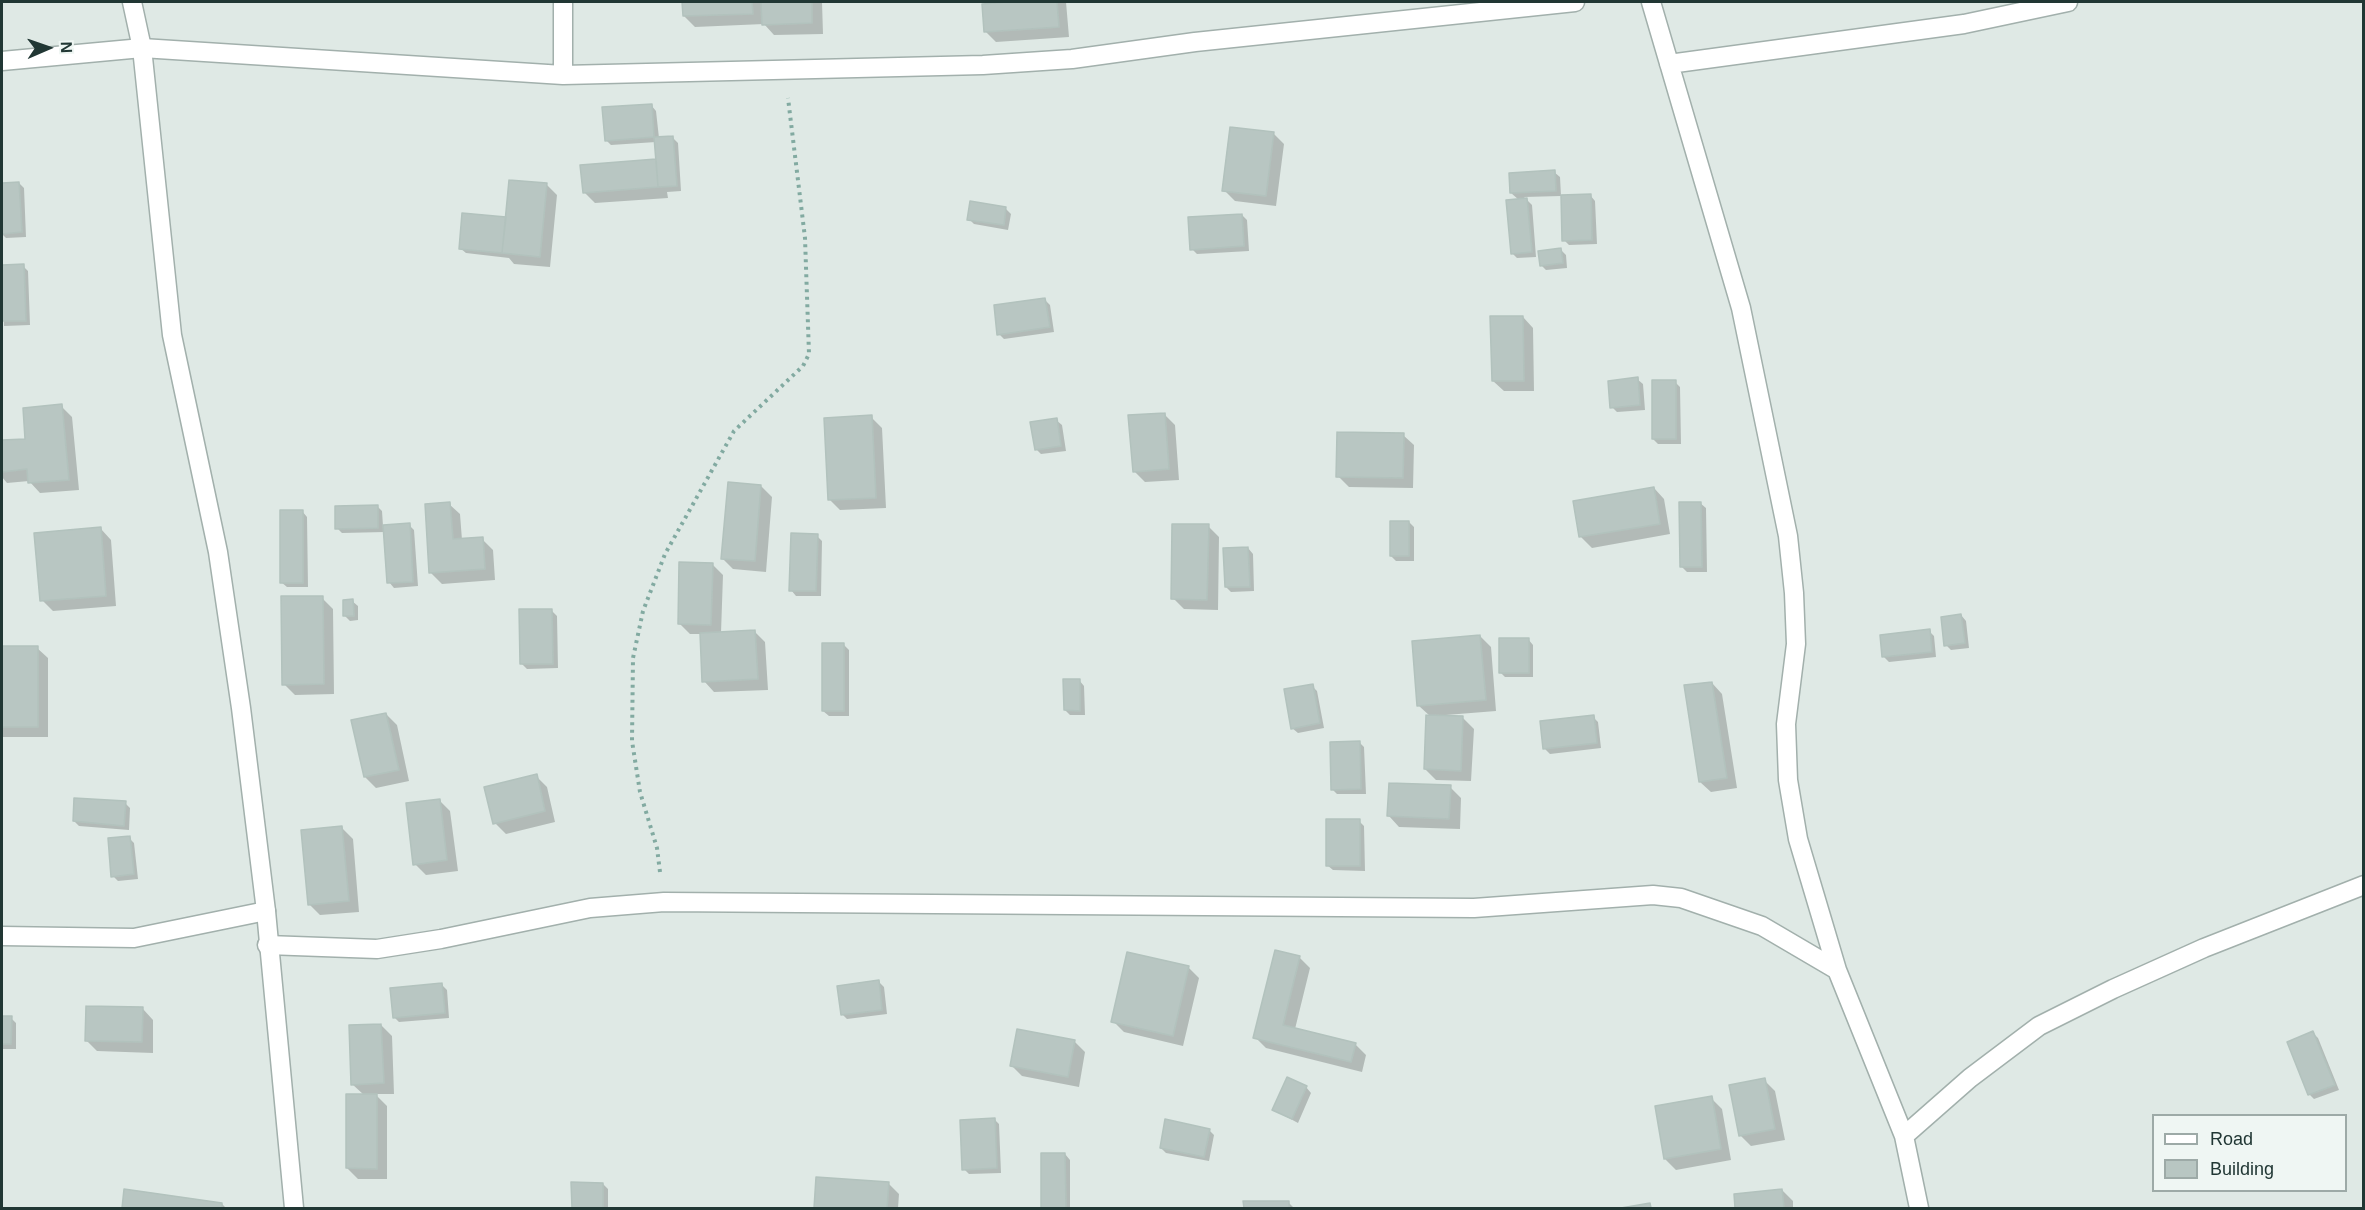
<!DOCTYPE html>
<html>
<head>
<meta charset="utf-8">
<style>
  body { margin:0 }
  #map { position:relative; width:2365px; height:1210px; overflow:hidden; background:#dfe9e5; font-family:Arial,sans-serif }
  canvas { display:block }
  .frame { position:absolute; inset:0; border:3px solid #213734; pointer-events:none }
  .legend { position:absolute; left:2152px; top:1114px; width:195px; height:78px; box-sizing:border-box; background:#eff6f3; border:2px solid #9daaa7; margin:0; padding:8px 10px; list-style:none; font-size:18px; color:#213734 }
  .legend li { display:flex; align-items:center; gap:12px; height:30px }
  .legend b { width:30px; border:2px solid #9daaa7 }
  .north { position:absolute; left:18px; top:18px; width:60px; height:60px; -webkit-text-stroke:4px #eff6f3; paint-order:stroke; rotate:88deg; font-size:16px; font-weight:700; line-height:24px; text-align:center; color:#213734 }
  .north::after { content:''; display:block; margin:auto; width:21px; height:27px; background:#213734; clip-path:polygon(50% 0,100% 100%,50% 72%,0 100%) }
</style>
</head>
<body>
<div id="map">
<canvas width="2365" height="1210"></canvas>
<div class="frame"></div>
<ul class="legend">
<li><b style="height:8px;background:#fff"></b>Road</li>
<li><b style="height:16px;background:#b8c6c2"></b>Building</li>
</ul>
<div class="north">N</div>
</div>
<script>
const ctx = document.querySelector('canvas').getContext('2d');
ctx.lineJoin = 'round';
function paint(path, color) { ctx.fillStyle = color; ctx.fill(path, 'evenodd'); }
const shape = rows => new Path2D(rows.map(r => 'M' + r).join(''));
function stroke(path, color, width, dash) { ctx.strokeStyle = color; ctx.lineWidth = width; ctx.lineCap = dash ? 'butt' : 'round'; ctx.setLineDash(dash || []); ctx.stroke(path); }
paint(shape([
  [684,2,822,2,823,34,774,35,764,24,695,27,684,16],
  [1008,2,1066,2,1069,37,996,42,985,31],
  [651,105,656,111,659,138,673,138,678,143,681,191,667,192,668,198,595,203,584,192,657,161,656,142,611,145,606,140],
  [1273,133,1284,144,1276,206,1235,201,1224,190],
  [1554,172,1560,177,1561,196,1524,197,1532,205,1536,257,1517,258,1512,253,1519,200,1511,193],
  [19,183,24,188,26,237,6,238,2,234,2,184],
  [546,184,557,195,550,267,514,264,509,258,466,253,460,248,507,219],
  [1590,195,1595,201,1597,244,1569,245,1564,240],
  [1006,209,1011,214,1008,230,974,224,969,219],
  [1242,215,1247,220,1249,251,1197,254,1192,249],
  [1561,250,1566,255,1567,268,1546,270,1541,265],
  [23,266,28,271,30,325,4,326,2,267],
  [1045,300,1050,305,1054,332,1004,339,999,334],
  [1523,317,1533,328,1534,391,1504,391,1493,381],
  [1637,379,1643,384,1645,410,1617,412,1612,407],
  [1675,382,1680,387,1681,444,1658,444,1653,439],
  [61,406,72,417,79,490,40,493,29,481,7,483,2,477,2,442,27,440],
  [1164,414,1175,425,1179,480,1145,482,1134,471],
  [871,417,882,428,886,508,840,510,829,499],
  [1056,420,1062,425,1066,451,1041,454,1036,449],
  [1403,435,1414,445,1413,488,1349,487,1338,476],
  [761,486,772,497,766,572,733,569,723,559],
  [1654,488,1664,499,1670,534,1592,548,1581,537],
  [1700,503,1706,508,1707,572,1687,572,1682,567],
  [449,504,460,514,462,540,482,539,493,550,495,580,442,584,431,573],
  [377,506,382,511,383,526,409,525,414,530,418,586,394,588,389,582,385,532,342,533,337,528],
  [302,511,307,517,308,587,287,587,281,582],
  [1409,522,1414,527,1414,561,1396,561,1391,556],
  [1208,526,1219,537,1218,610,1184,609,1173,598],
  [101,529,111,540,116,606,53,611,42,600],
  [817,536,822,541,821,596,796,596,791,590],
  [1248,548,1253,554,1254,591,1231,592,1226,587],
  [712,564,723,575,721,633,754,631,765,642,768,690,714,692,704,681,701,634,690,634,679,623],
  [322,598,333,609,334,694,295,695,284,684],
  [352,601,358,606,358,620,350,621,345,616],
  [551,610,557,616,558,668,527,669,522,664],
  [1961,615,1966,621,1969,648,1951,650,1946,645],
  [1929,631,1934,636,1936,657,1889,662,1883,656],
  [1480,636,1491,647,1496,711,1446,715,1463,718,1474,729,1471,781,1436,780,1425,769,1430,716,1419,706],
  [1528,639,1533,645,1533,677,1505,677,1500,672],
  [844,645,849,650,849,716,829,716,823,711],
  [2,648,37,648,48,658,48,737,2,737],
  [1079,680,1084,686,1085,715,1070,715,1065,710],
  [1712,683,1722,694,1737,788,1711,792,1700,782],
  [1312,686,1317,691,1324,728,1298,733,1292,728],
  [386,714,397,725,409,781,376,788,365,777],
  [1593,717,1598,722,1601,748,1550,754,1545,749],
  [1359,742,1364,747,1366,794,1337,794,1332,789],
  [536,776,547,787,555,822,506,834,495,823],
  [1450,787,1461,798,1460,829,1399,827,1389,816],
  [439,800,450,811,458,871,426,875,415,864],
  [125,803,130,808,129,830,79,826,74,821],
  [1359,821,1364,826,1365,871,1333,870,1327,865],
  [342,828,353,839,359,912,320,915,309,904],
  [129,838,134,843,138,879,118,881,113,876],
  [1299,957,1310,968,1295,1029,1355,1044,1366,1055,1362,1072,1266,1048,1255,1037],
  [1188,967,1199,978,1183,1046,1124,1032,1113,1021],
  [879,982,884,987,887,1014,847,1019,842,1014],
  [442,985,447,990,449,1018,399,1022,394,1017],
  [143,1009,153,1020,153,1053,97,1051,86,1040],
  [2,1017,11,1018,16,1023,16,1049,2,1049],
  [381,1025,392,1036,394,1094,375,1094,387,1106,387,1179,358,1179,347,1168,364,1095,352,1084],
  [2313,1033,2318,1038,2339,1090,2314,1099,2309,1094],
  [1074,1041,1085,1052,1079,1087,1022,1076,1011,1065],
  [1764,1080,1775,1091,1785,1140,1751,1146,1740,1135],
  [1306,1087,1311,1093,1298,1123,1274,1110],
  [1711,1098,1722,1109,1731,1160,1676,1170,1665,1159],
  [994,1119,999,1124,1001,1173,969,1174,964,1169],
  [1209,1130,1214,1135,1209,1161,1166,1153,1161,1148],
  [1065,1154,1070,1160,1070,1208,1043,1208,1042,1155],
  [818,1178,888,1183,899,1194,898,1208,816,1208],
  [573,1184,603,1184,608,1189,608,1208,573,1208],
  [1782,1190,1793,1201,1793,1208,1737,1208,1736,1195],
  [126,1191,222,1204,226,1208,123,1208],
  [1245,1202,1288,1202,1294,1208,1245,1208]
]), '#0003');
const building = shape([
  [682,2,752,2,753,14,683,16,682,2],
  [761,2,812,2,812,23,762,25,761,2],
  [1007,2,1057,2,1059,27,984,32,982,4,1007,2],
  [652,104,654,137,605,141,602,107,652,104],
  [1230,127,1274,132,1266,196,1222,191,1230,127],
  [673,136,677,186,658,187,654,137,673,136],
  [656,159,658,187,583,193,580,165,656,159],
  [1555,170,1556,191,1510,193,1509,173,1555,170],
  [509,180,547,183,540,257,502,253,509,180],
  [19,182,22,232,2,234,2,183,19,182],
  [1591,194,1592,240,1562,241,1561,195,1591,194],
  [1527,198,1532,252,1511,254,1506,200,1527,198],
  [970,201,1006,207,1004,225,967,220,970,201],
  [462,213,506,217,502,253,459,249,462,213],
  [1242,214,1244,246,1190,250,1188,217,1242,214],
  [1561,248,1563,263,1540,266,1538,251,1561,248],
  [24,264,26,321,2,321,2,265,24,264],
  [1045,298,1050,327,997,335,994,305,1045,298],
  [1490,316,1523,316,1524,381,1492,381,1490,316],
  [1638,377,1640,405,1610,408,1608,381,1638,377],
  [1652,380,1676,380,1676,439,1652,439,1652,380],
  [62,404,69,480,28,483,27,469,2,472,2,440,25,439,23,408,62,404],
  [1165,413,1169,469,1133,472,1128,415,1165,413],
  [872,415,876,498,828,500,824,418,872,415],
  [1057,418,1061,446,1035,450,1030,422,1057,418],
  [1337,432,1404,433,1403,478,1336,477,1337,432],
  [728,482,761,485,755,561,721,559,728,482],
  [1654,487,1660,524,1579,537,1573,501,1654,487],
  [450,502,453,539,483,537,485,569,429,573,425,504,450,502],
  [1679,502,1701,502,1702,567,1680,567,1679,502],
  [378,505,378,528,335,529,335,506,378,505],
  [280,510,303,510,303,583,280,583,280,510],
  [1390,521,1409,521,1409,556,1390,556,1390,521],
  [410,523,413,582,387,583,383,525,410,523],
  [1172,524,1209,524,1207,600,1171,599,1172,524],
  [101,527,106,596,40,601,34,533,101,527],
  [791,533,818,534,816,591,789,591,791,533],
  [1248,547,1250,587,1225,587,1223,548,1248,547],
  [679,562,713,563,711,625,678,624,679,562],
  [281,596,323,596,324,684,282,685,281,596],
  [353,599,354,616,343,616,343,600,353,599],
  [519,609,552,609,553,664,520,664,519,609],
  [1961,614,1965,643,1944,646,1941,617,1961,614],
  [1930,629,1932,652,1882,657,1880,635,1930,629],
  [755,630,758,679,702,682,700,633,755,630],
  [1480,635,1486,700,1417,706,1412,641,1480,635],
  [1499,638,1529,638,1529,673,1499,673,1499,638],
  [822,643,844,643,844,711,822,711,822,643],
  [2,646,38,646,38,727,2,727,2,646],
  [1063,679,1080,679,1080,711,1064,710,1063,679],
  [1712,682,1727,778,1699,782,1684,685,1712,682],
  [1313,684,1320,723,1291,729,1284,689,1313,684],
  [386,713,399,770,364,777,351,720,386,713],
  [1426,715,1463,716,1461,771,1424,769,1426,715],
  [1594,715,1597,743,1543,749,1540,721,1594,715],
  [1360,741,1361,789,1331,790,1330,742,1360,741],
  [537,774,545,811,493,824,484,787,537,774],
  [1389,783,1451,785,1449,819,1387,816,1389,783],
  [74,798,126,801,124,826,73,821,74,798],
  [440,799,447,860,413,865,406,803,440,799],
  [1326,819,1360,819,1360,866,1326,866,1326,819],
  [342,826,349,901,308,905,301,830,342,826],
  [130,836,134,874,111,877,108,838,130,836],
  [1275,950,1300,956,1283,1025,1356,1043,1351,1062,1253,1038,1275,950],
  [1127,952,1189,966,1173,1036,1111,1022,1127,952],
  [879,980,882,1010,841,1015,837,986,879,980],
  [442,983,445,1013,393,1018,390,988,442,983],
  [86,1006,143,1007,142,1042,85,1041,86,1006],
  [2,1016,12,1016,11,1044,2,1044,2,1016],
  [381,1024,384,1083,351,1085,349,1025,381,1024],
  [1017,1029,1075,1040,1068,1077,1010,1066,1017,1029],
  [2313,1031,2335,1085,2308,1095,2287,1042,2313,1031],
  [1287,1077,1307,1086,1292,1119,1272,1110,1287,1077],
  [1765,1078,1775,1129,1739,1136,1729,1085,1765,1078],
  [346,1094,377,1094,377,1169,346,1168,346,1094],
  [1712,1096,1721,1149,1664,1159,1655,1106,1712,1096],
  [995,1118,997,1168,962,1170,960,1120,995,1118],
  [1165,1119,1210,1129,1204,1157,1160,1148,1165,1119],
  [1041,1153,1065,1153,1066,1208,1041,1208,1041,1153],
  [816,1177,889,1182,887,1208,814,1208,816,1177],
  [571,1182,603,1183,603,1208,572,1208,571,1182],
  [124,1189,222,1203,222,1208,122,1208,124,1189],
  [1782,1189,1784,1208,1735,1208,1734,1194,1782,1189],
  [1243,1201,1289,1201,1289,1208,1244,1208,1243,1201],
  [1650,1203,1651,1208,1621,1208,1650,1203]
]);
paint(building, '#b8c6c2');
stroke(building, '#b2c2bd', 1.5);
const minor = shape([
  [1651,2,1741,308,1788,536,1794,593,1796,644,1786,724,1788,780,1798,839,1837,970,1904,1136,1919,1208],
  [2,61,142,48,563,75,983,65,1072,59,1195,42,1575,2],
  [1669,64,1964,24,2068,2],
  [563,75,563,2],
  [2,936,134,938,266,911],
  [267,945,377,949,441,939,590,908,664,902,1474,908,1653,895,1681,898,1762,926,1837,970],
  [1904,1136,1970,1078,2039,1026,2113,989,2204,948,2364,885]
]);
const tertiary = shape([
  [132,2,142,48,172,335,218,552,241,708,266,911,294,1208]
]);
stroke(minor, '#a2b0ac', 21);
stroke(tertiary, '#a2b0ac', 21);
stroke(shape([
  [660,872,657,848,640,792,632,741,633,658,643,611,665,554,734,431,803,366,809,354,805,238,788,98]
]), '#82aaa1', 4, [3, 4.5]);
stroke(minor, '#fff', 18);
stroke(tertiary, '#fff', 18);
</script>
</body>
</html>
